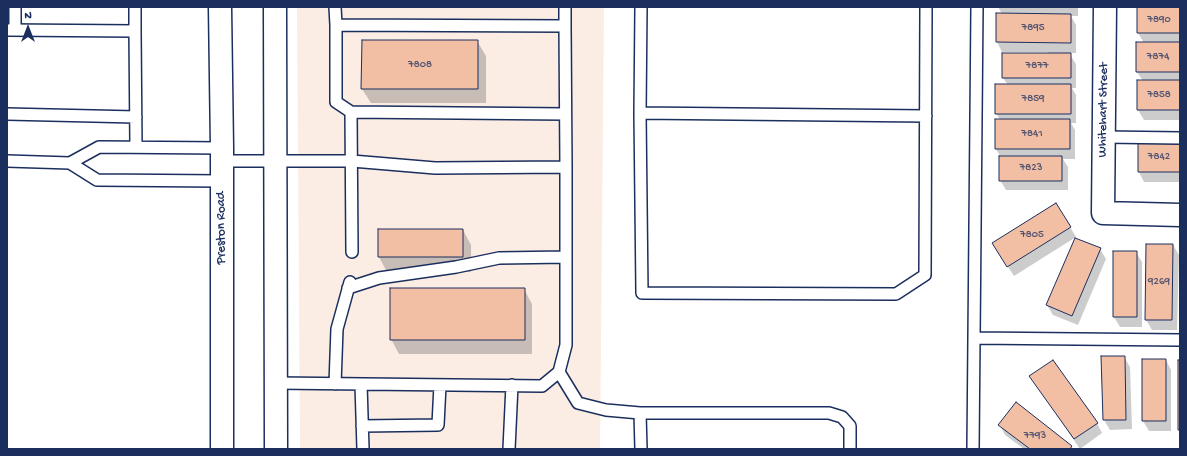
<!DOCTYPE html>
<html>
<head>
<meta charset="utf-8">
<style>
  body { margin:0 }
  #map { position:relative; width:1187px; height:456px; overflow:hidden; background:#fff; font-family:"Gochi Hand",sans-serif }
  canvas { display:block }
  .frame { position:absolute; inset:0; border:8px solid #1b2f5e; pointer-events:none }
  .north { position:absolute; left:8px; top:8px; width:40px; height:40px; -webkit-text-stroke:3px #fff; paint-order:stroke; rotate:0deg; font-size:11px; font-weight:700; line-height:16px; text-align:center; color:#1b2f5e }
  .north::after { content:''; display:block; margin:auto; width:14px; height:18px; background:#1b2f5e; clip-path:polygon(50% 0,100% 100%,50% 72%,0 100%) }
</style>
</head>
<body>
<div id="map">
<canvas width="1187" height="456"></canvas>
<div class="frame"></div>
<div class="north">N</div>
</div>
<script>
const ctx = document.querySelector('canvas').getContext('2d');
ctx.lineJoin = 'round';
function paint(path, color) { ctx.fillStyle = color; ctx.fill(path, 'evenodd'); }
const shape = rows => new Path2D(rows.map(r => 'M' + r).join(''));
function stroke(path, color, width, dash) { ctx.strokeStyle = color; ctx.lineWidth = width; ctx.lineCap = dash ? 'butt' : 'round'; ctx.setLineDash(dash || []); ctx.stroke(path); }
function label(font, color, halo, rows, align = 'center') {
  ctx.font = font + ' "Gochi Hand",sans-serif'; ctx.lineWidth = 4; ctx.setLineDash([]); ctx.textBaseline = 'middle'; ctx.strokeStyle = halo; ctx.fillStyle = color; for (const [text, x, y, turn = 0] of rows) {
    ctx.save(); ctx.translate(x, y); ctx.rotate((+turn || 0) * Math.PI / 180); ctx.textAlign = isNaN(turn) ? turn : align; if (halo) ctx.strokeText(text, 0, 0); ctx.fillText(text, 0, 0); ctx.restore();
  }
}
paint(shape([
  [297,7,604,7,600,449,300,449]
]), '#fbece4');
paint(shape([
  [998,7,1078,7,1078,16,1071,16,1076,25,1076,53,1069,53,1076,64,1076,88,1072,88,1076,95,1076,123,1071,123,1075,130,1075,159,1063,159,1068,167,1068,190,1006,190,1000,180,1000,156,996,149,1000,120,996,113,1008,85,1003,78,1048,54,1048,52,1002,52,997,42,1002,14],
  [1138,7,1180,7,1180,120,1144,120,1138,110,1143,81,1137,72,1144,43,1138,33],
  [477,41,486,56,486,103,371,103,362,89],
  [1180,144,1180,182,1144,182,1139,172],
  [1070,227,1076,237,1014,276,999,253],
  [379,230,463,230,471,245,471,272,387,272,379,257],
  [1173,245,1179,255,1177,330,1152,330,1146,320],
  [1100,249,1106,259,1078,325,1053,315,1047,305],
  [1136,252,1142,262,1142,327,1120,327,1114,317],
  [524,289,532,304,532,354,399,354,391,339],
  [1124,357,1130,367,1132,429,1110,430,1104,420],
  [1166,360,1171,370,1171,431,1149,431,1143,421],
  [1031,377,1097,423,1102,433,1080,449],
  [1016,404,1071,447,1073,449,1024,449,1005,435,1000,425]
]), '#0003');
const building = shape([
  [1137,7,1180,7,1180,33,1137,33,1137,7],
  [996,13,1071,14,1071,43,996,42,996,13],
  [362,40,478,40,478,89,361,89,362,40],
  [1136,42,1180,42,1180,72,1136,72,1136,42],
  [1002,53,1071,53,1071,78,1002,78,1002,53],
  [1137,80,1180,80,1180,110,1137,110,1137,80],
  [995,84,1071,84,1071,114,995,114,995,84],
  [995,119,1070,119,1070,149,995,149,995,119],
  [1138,143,1180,143,1180,172,1138,172,1138,143],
  [999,156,1062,156,1062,181,999,181,999,156],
  [1056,203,1071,227,1007,267,992,243,1056,203],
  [378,229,463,229,463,257,378,257,378,229],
  [1075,238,1101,248,1072,316,1046,305,1075,238],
  [1146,244,1173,244,1172,320,1145,320,1146,244],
  [1113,251,1137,251,1137,317,1113,317,1113,251],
  [390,288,525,288,525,340,390,340,390,288],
  [1101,356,1125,356,1126,420,1103,420,1101,356],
  [1142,359,1166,359,1166,421,1142,421,1142,359],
  [1053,360,1098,423,1074,439,1029,376,1053,360],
  [1178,360,1180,360,1180,430,1178,430,1178,360],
  [1016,402,1072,446,1070,449,1030,449,998,425,1016,402]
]);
paint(building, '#f2bea4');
stroke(building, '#1b2f5e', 1);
const service = shape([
  [15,7,15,30],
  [335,7,336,25],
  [565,7,565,26],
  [641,7,640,113,642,293,896,294,925,275,926,7],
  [977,7,974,338,1180,340],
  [7,30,135,31,135,7],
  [135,31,136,147],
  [351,112,565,114],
  [640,113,926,116],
  [7,114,136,117],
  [1104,137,1180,138],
  [7,161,70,163,97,180,222,181],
  [222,161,352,161,435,168,566,167,566,345,559,372,542,386,276,383],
  [70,163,99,147,222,148],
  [352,252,351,112,336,102,336,25,565,26,566,167],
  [348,288,379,278,456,267,499,258,566,257],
  [559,372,578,403,606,410,640,413,829,413,842,417,850,426,850,449],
  [335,384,337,329,350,282],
  [361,384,363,449],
  [640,413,641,449],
  [362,426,438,425,440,385],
  [509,449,512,385],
  [973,449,974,338]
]);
const minor = shape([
  [1105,7,1103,213,1180,215]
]);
const primary = shape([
  [220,7,222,148,222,449],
  [275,7,276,449]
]);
stroke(service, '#1b2f5e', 14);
stroke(minor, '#1b2f5e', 25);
stroke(primary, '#1b2f5e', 25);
stroke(service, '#fff', 11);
stroke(minor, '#fff', 22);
stroke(primary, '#fff', 22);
label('11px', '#515370', null, [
  ["7890",1159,20],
  ["7895",1033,28],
  ["7874",1158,57],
  ["7808",420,65],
  ["7877",1037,66],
  ["7858",1159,95],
  ["7859",1033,99],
  ["7841",1032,134],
  ["7842",1159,157],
  ["7823",1031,168],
  ["7805",1032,235],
  ["9269",1159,282],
  ["7793",1035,436]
]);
label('13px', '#1b2f5e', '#fff', [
  ["Whitehart Street",1104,110,-89],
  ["Preston Road",222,228,-90]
]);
</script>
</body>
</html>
